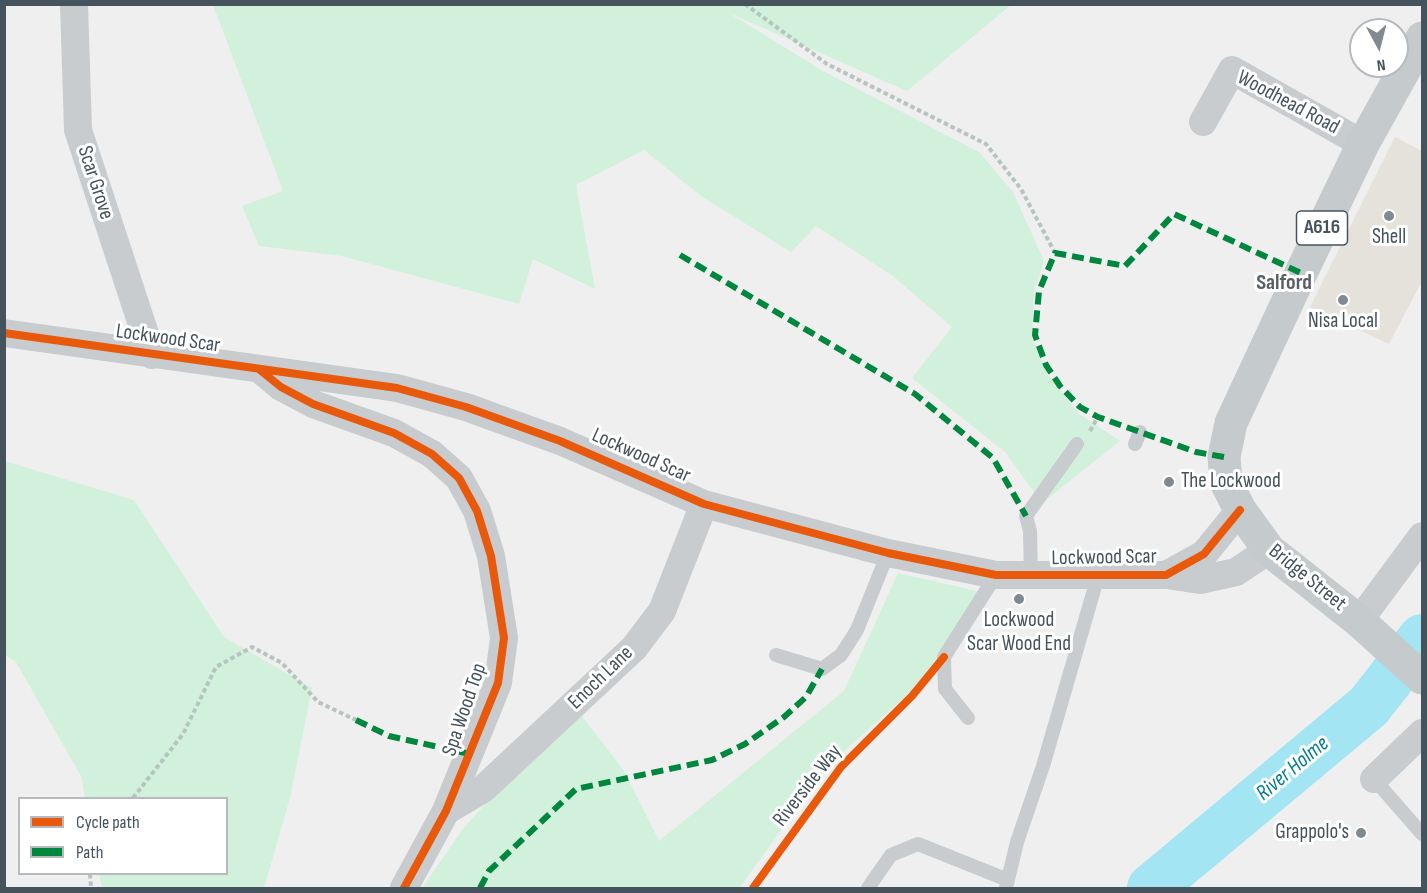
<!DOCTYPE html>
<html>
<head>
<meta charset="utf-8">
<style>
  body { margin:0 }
  #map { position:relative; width:1427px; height:893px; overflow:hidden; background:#f0efef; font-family:"Sofia Sans Condensed",sans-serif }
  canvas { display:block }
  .frame { position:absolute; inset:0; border:6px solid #45535d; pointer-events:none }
  .legend { position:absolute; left:18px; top:797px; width:210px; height:78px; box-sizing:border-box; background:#fff; border:2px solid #b5babe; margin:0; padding:8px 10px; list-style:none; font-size:18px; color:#45535d }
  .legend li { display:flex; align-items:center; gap:12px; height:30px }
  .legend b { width:30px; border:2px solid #b5babe }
  .north { position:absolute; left:1349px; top:18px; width:60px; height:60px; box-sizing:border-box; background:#fff; border:2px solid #b5babe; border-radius:50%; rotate:173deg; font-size:16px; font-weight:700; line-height:24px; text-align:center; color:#45535d }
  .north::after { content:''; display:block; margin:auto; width:21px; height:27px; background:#818a90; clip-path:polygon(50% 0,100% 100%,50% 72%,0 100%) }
</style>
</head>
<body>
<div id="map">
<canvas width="1427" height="893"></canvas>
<div class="frame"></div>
<ul class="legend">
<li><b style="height:8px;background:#e8590c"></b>Cycle path</li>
<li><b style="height:8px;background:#00873e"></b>Path</li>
</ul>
<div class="north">N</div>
</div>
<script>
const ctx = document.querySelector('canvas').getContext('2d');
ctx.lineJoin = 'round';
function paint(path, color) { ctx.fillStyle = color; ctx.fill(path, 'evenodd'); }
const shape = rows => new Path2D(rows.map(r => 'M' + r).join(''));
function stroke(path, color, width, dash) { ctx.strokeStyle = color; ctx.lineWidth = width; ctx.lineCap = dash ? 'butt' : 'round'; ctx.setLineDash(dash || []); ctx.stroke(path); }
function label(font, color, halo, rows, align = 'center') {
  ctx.font = font + ' "Sofia Sans Condensed",sans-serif'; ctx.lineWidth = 6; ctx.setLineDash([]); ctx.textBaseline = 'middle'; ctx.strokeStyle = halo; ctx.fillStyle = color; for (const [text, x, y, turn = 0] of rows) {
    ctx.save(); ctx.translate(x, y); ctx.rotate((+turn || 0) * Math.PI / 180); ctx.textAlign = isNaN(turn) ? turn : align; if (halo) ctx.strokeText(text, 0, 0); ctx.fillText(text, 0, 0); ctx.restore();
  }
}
paint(shape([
  [1395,137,1422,151,1422,281,1389,344,1310,307]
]), '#e5e2dc');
paint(shape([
  [213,5,1011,5,907,91,729,13,823,71,979,152,1013,192,1044,261,1034,292,1032,337,1048,375,1078,413,1120,441,1042,503,1005,452,912,378,952,327,893,276,816,226,791,252,701,196,644,150,576,185,595,289,533,259,519,304,342,256,259,246,242,206,283,191],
  [5,461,134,500,224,637,312,688,290,798,264,888,102,888,99,874,226,874,226,798,85,798,82,778,16,662,5,655],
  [898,573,981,592,951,642,909,693,828,766,739,888,422,888,465,826,576,708,624,771,659,841,844,691]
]), '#d1f1dc');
stroke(shape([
  [1151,888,1369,706,1422,638]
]), '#a3e5f2', 48);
stroke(shape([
  [745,4,827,64,986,144,1021,189,1055,253],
  [1090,431,1098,417],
  [133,798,183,734,216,667,252,647,282,663,318,702,356,720],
  [90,874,91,888],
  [753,888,841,767,925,681]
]), '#b6c4bf', 4, [4.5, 3]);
stroke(shape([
  [1135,444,1140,432],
  [1031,577,1030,531,1026,516,1077,444],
  [776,655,822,669,841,655,857,630,888,553],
  [968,718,945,689,944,657,996,575],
  [1374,779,1422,834],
  [868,888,891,855,918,844,1008,880],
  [1006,888,1017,842,1043,766,1098,576]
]), '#c8ccce', 14);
stroke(shape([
  [74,4,78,130,152,355],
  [1203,122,1232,70,1363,144],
  [4,333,397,388,466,407,560,441,704,504,888,553,996,575,1166,575,1204,554,1240,510],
  [262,371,281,387,313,404,394,433,432,454,459,478,477,511,491,556,504,638,498,683,446,811,404,888],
  [1166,575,1200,580,1236,572,1269,550],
  [1359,621,1422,536],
  [1374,779,1422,733],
  [446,811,483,789,634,648,662,611,704,504]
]), '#c8ccce', 28);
stroke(shape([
  [1422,38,1363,144,1301,273,1231,423,1224,457,1226,482,1240,510,1269,550,1359,621,1422,678]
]), '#c5cacd', 33);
stroke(shape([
  [680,255,915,394,993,458,1026,516],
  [1224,457,1196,452,1098,417,1080,407,1060,386,1046,365,1035,335,1039,291,1055,253,1125,266,1174,214,1301,273],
  [356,720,389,736,470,754],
  [480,888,489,871,576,789,712,760,745,744,784,717,806,697,822,669]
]), '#00873e', 6, [12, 6]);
stroke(shape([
  [4,333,397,388,466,407,560,441,704,504,888,553,996,575,1166,575,1204,554,1240,510],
  [260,370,281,387,313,404,394,433,432,454,459,478,477,511,491,556,504,638,498,683,446,811,404,888],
  [753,888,841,767,912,696,944,657]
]), '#e8590c', 8);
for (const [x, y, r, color] of [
  [1389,216,6,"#818a90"],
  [1343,300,6,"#818a90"],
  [1169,482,6,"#818a90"],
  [1019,599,6,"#818a90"],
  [1361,833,6,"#818a90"]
]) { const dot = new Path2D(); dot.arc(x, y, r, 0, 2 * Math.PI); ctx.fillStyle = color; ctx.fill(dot); stroke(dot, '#fff', 2); }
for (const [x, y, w] of [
  [1322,228,51]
]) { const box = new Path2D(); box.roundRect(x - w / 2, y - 17, w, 34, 4.5); ctx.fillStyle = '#fff'; ctx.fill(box); stroke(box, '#45535d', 1.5); }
label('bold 20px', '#45535d', null, [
  ["A616",1322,228]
]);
label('21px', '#45535d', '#fff', [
  ["Woodhead Road",1288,103,28],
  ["Scar Grove",95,183,72],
  ["Lockwood Scar",168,339,8],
  ["Lockwood Scar",641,456,24],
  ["Lockwood Scar",1104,558,-1],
  ["Bridge Street",1307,578,39],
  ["Enoch Lane",601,678,-44],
  ["Spa Wood Top",465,710,-71],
  ["Riverside Way",808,786,-52]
]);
label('21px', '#45535d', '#fff', [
  ["Shell",1389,238],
  ["Nisa Local",1343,322],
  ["The Lockwood",1181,482,"left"],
  ["Lockwood",1019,621],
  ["Scar Wood End",1019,645],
  ["Grappolo's",1349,833,"right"]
]);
label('bold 22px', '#5a5f64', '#fff', [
  ["Salford",1284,283]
]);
label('italic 22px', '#037d94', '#fff', [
  ["River Holme",1293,769,-40]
]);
</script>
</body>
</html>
